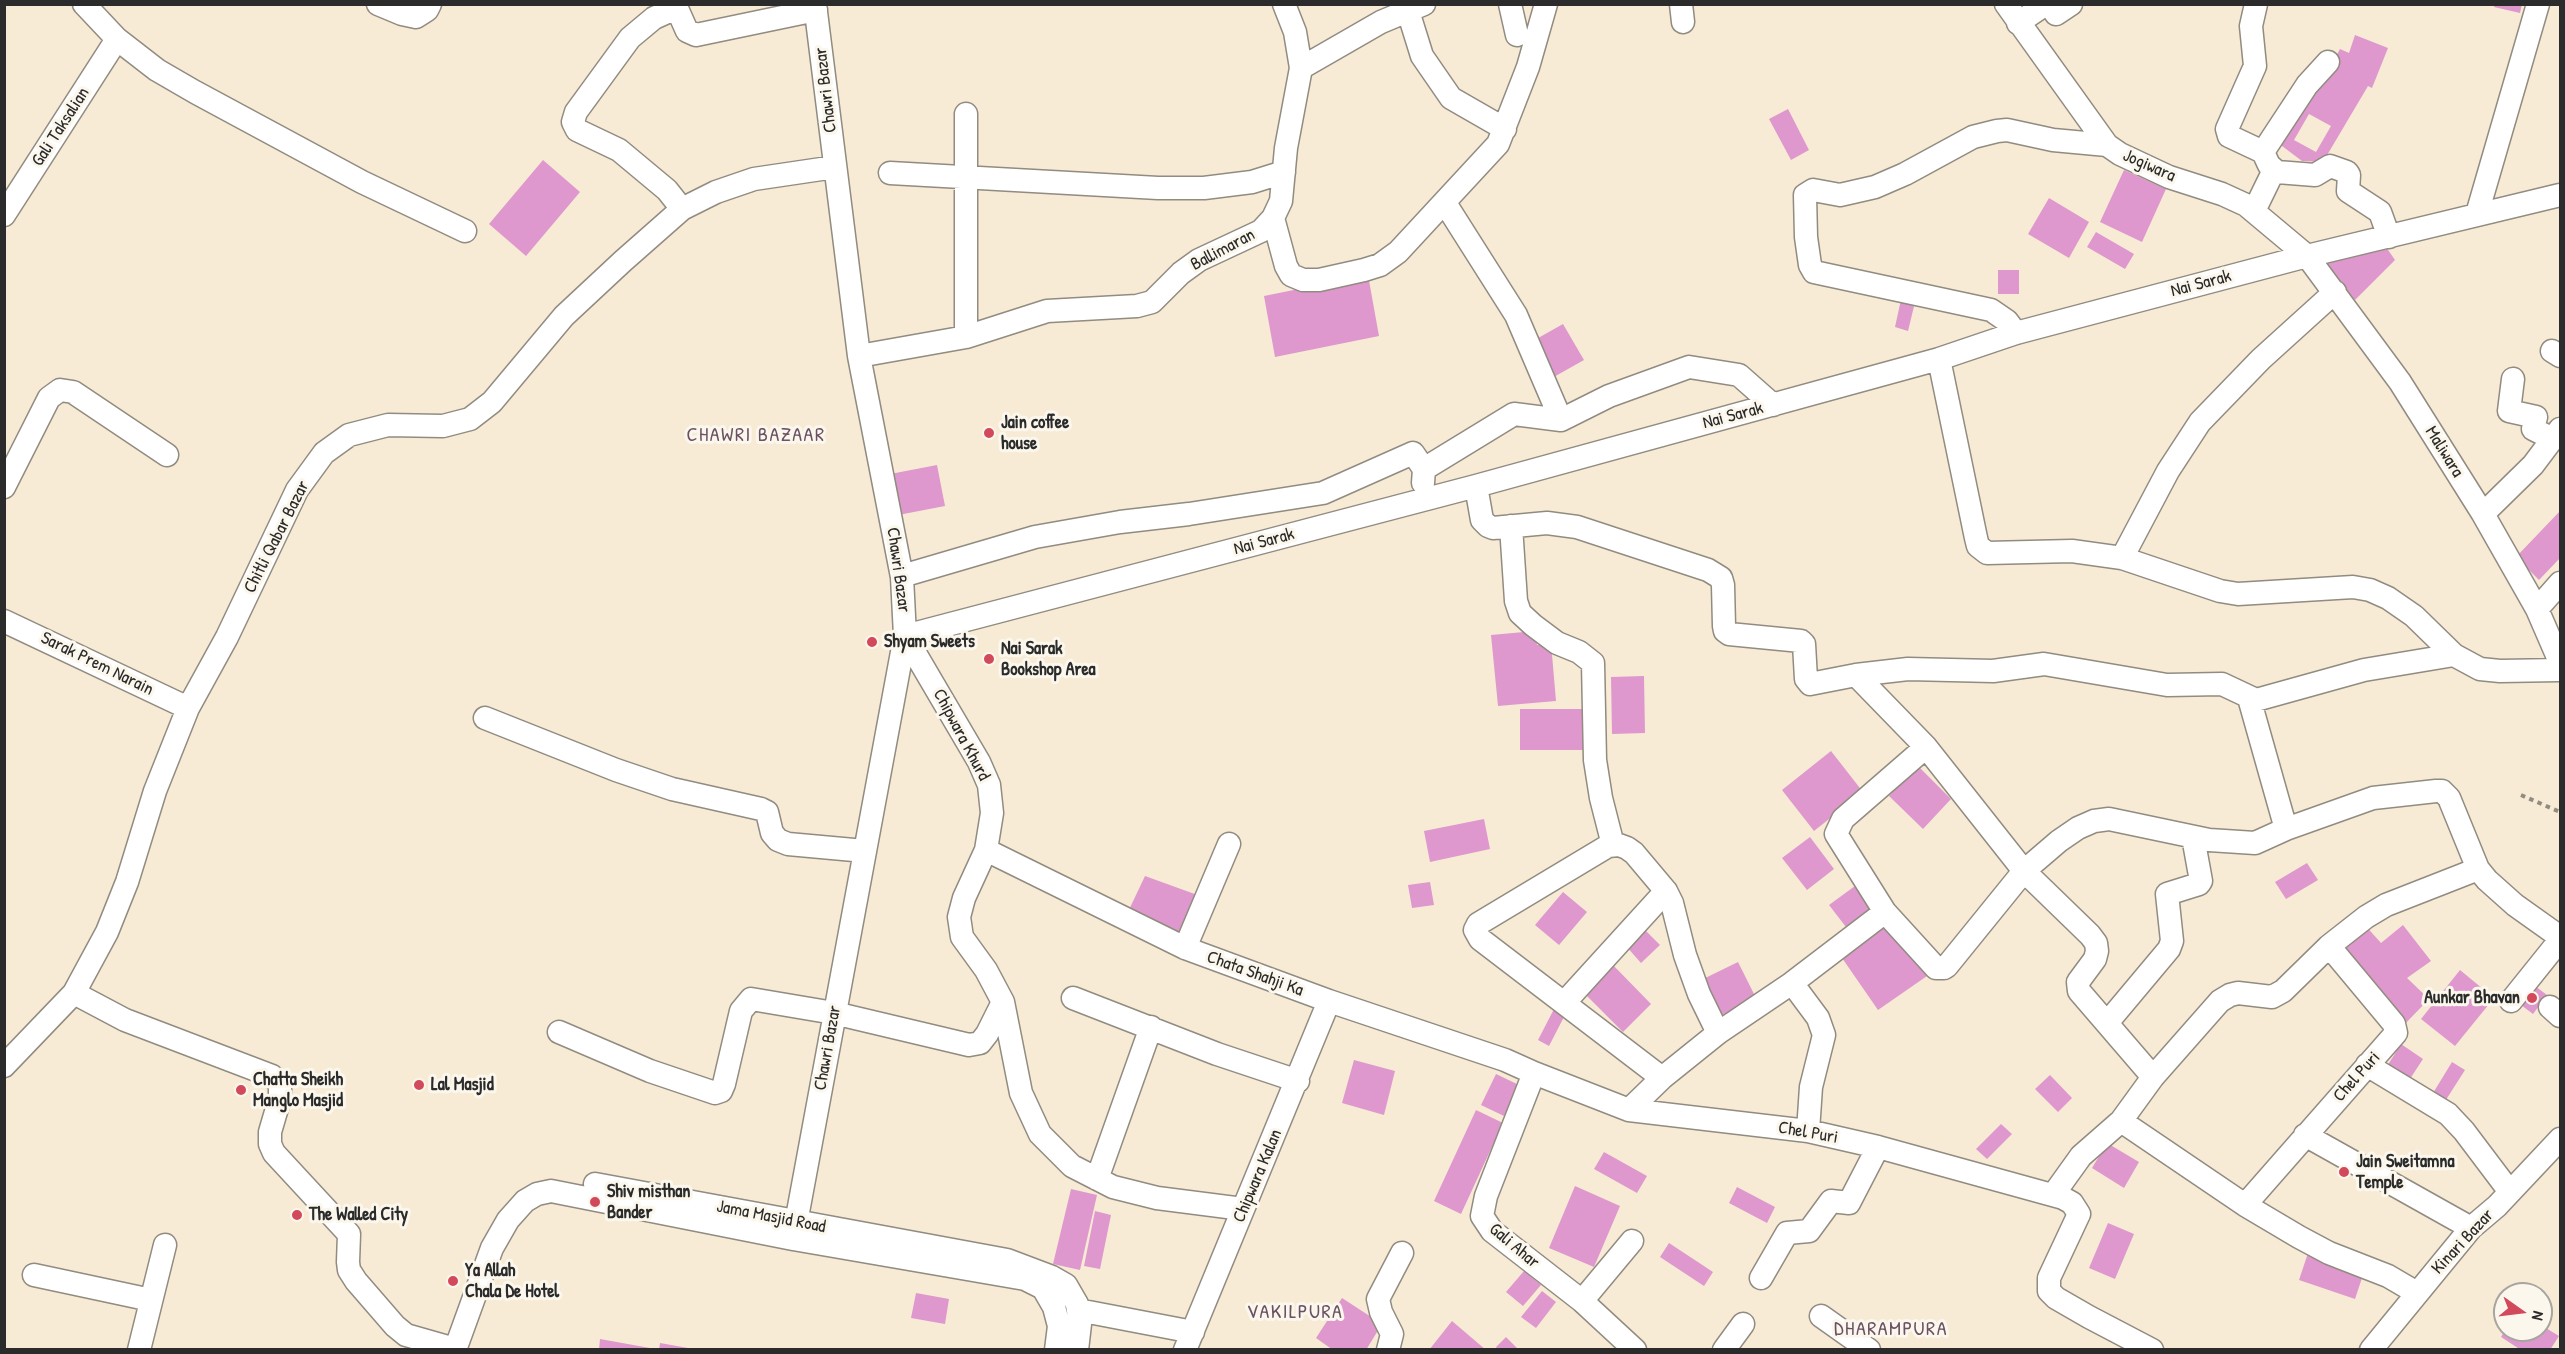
<!DOCTYPE html>
<html>
<head>
<meta charset="utf-8">
<style>
  body { margin:0 }
  #map { position:relative; width:2565px; height:1354px; overflow:hidden; background:#f7ebd6; font-family:"Patrick Hand",sans-serif }
  canvas { display:block }
  .frame { position:absolute; inset:0; border:6px solid #2b2b2b; pointer-events:none }
  .north { position:absolute; left:2493px; top:1282px; width:60px; height:60px; box-sizing:border-box; background:#fbf7ec; border:2px solid #a8a59f; border-radius:50%; rotate:104deg; font-size:16px; font-weight:700; line-height:24px; text-align:center; color:#2b2b2b }
  .north::after { content:''; display:block; margin:auto; width:21px; height:27px; background:#d1495b; clip-path:polygon(50% 0,100% 100%,50% 72%,0 100%) }
</style>
</head>
<body>
<div id="map">
<canvas width="2565" height="1354"></canvas>
<div class="frame"></div>
<div class="north">N</div>
</div>
<script>
const ctx = document.querySelector('canvas').getContext('2d');
ctx.lineJoin = 'round';
function paint(path, color) { ctx.fillStyle = color; ctx.fill(path, 'evenodd'); }
const shape = rows => new Path2D(rows.map(r => 'M' + r).join(''));
function stroke(path, color, width, dash) { ctx.strokeStyle = color; ctx.lineWidth = width; ctx.lineCap = dash ? 'butt' : 'round'; ctx.setLineDash(dash || []); ctx.stroke(path); }
function label(font, color, halo, rows, align = 'center') {
  ctx.font = font + ' "Patrick Hand",sans-serif'; ctx.lineWidth = 6; ctx.setLineDash([]); ctx.textBaseline = 'middle'; ctx.strokeStyle = halo; ctx.fillStyle = color; for (const [text, x, y, turn = 0] of rows) {
    ctx.save(); ctx.translate(x, y); ctx.rotate((+turn || 0) * Math.PI / 180); ctx.textAlign = isNaN(turn) ? turn : align; if (halo) ctx.strokeText(text, 0, 0); ctx.fillText(text, 0, 0); ctx.restore();
  }
}
paint(shape([
  [2495,4,2522,4,2520,13,2494,7],
  [2355,35,2388,48,2372,88,2368,86,2323,162,2302,161,2278,143,2325,76,2340,49,2349,53],
  [2309,114,2331,126,2316,152,2294,140],
  [1788,109,1809,150,1791,160,1769,119],
  [543,160,580,192,526,256,489,224],
  [2124,170,2166,189,2142,242,2100,222],
  [2049,198,2089,222,2069,258,2028,234],
  [2096,232,2134,254,2125,269,2087,247],
  [2386,247,2395,260,2355,300,2324,264],
  [1998,270,2019,270,2019,294,1998,294],
  [1368,275,1379,336,1275,357,1264,296],
  [1902,295,1916,298,1908,331,1895,327],
  [1563,324,1584,360,1552,378,1531,342],
  [937,465,945,506,893,516,885,475],
  [2560,511,2560,558,2539,580,2516,557],
  [1535,631,1537,645,1551,643,1556,701,1498,706,1491,635],
  [1644,676,1645,733,1612,734,1611,677],
  [1520,709,1592,709,1592,750,1520,750],
  [1831,751,1863,792,1814,831,1782,790],
  [1918,766,1951,799,1923,829,1889,796],
  [1484,819,1490,849,1430,862,1424,831],
  [1810,837,1834,869,1807,890,1782,858],
  [2307,863,2318,880,2286,899,2275,882],
  [1145,876,1203,897,1184,942,1127,914],
  [1430,882,1434,905,1412,908,1408,885],
  [1855,886,1871,908,1846,927,1829,905],
  [1563,892,1587,912,1559,945,1535,925],
  [1889,921,1927,976,1878,1010,1840,955],
  [2364,924,2381,943,2403,925,2431,961,2407,978,2429,999,2402,1027,2337,943],
  [1644,929,1660,945,1641,963,1626,946],
  [1738,962,1756,998,1714,1019,1697,982],
  [1612,964,1651,1004,1623,1032,1583,992],
  [2460,970,2494,998,2455,1046,2421,1019],
  [2531,983,2547,995,2533,1014,2517,1002],
  [1554,1009,1565,1015,1549,1046,1538,1040],
  [2401,1044,2423,1059,2406,1085,2384,1071],
  [1354,1060,1395,1071,1384,1115,1342,1103],
  [2452,1062,2465,1070,2442,1106,2430,1098],
  [1496,1074,1519,1085,1504,1116,1481,1105],
  [2050,1075,2072,1098,2058,1112,2035,1089],
  [1476,1110,1503,1123,1461,1214,1434,1201],
  [2001,1124,2012,1134,1987,1159,1976,1149],
  [2107,1143,2139,1162,2124,1188,2092,1168],
  [1604,1152,1647,1176,1637,1193,1594,1169],
  [1575,1186,1620,1206,1594,1267,1549,1248],
  [1737,1187,1775,1207,1767,1223,1729,1203],
  [1071,1189,1097,1195,1080,1270,1053,1264],
  [1095,1211,1111,1215,1100,1269,1084,1266],
  [2108,1223,2134,1234,2115,1279,2089,1268],
  [1669,1243,1713,1272,1704,1286,1660,1257],
  [2308,1253,2364,1272,2355,1299,2299,1280],
  [1524,1271,1541,1285,1523,1306,1506,1292],
  [1542,1291,1556,1302,1536,1328,1521,1317],
  [916,1293,949,1299,945,1324,911,1318],
  [1342,1298,1382,1324,1366,1350,1333,1350,1316,1338],
  [1452,1321,1486,1350,1429,1350],
  [2541,1325,2559,1336,2550,1350,2521,1350,2501,1337,2505,1330,2541,1330],
  [1506,1337,1519,1350,1498,1350,1496,1347],
  [600,1339,650,1348,650,1350,599,1350],
  [660,1343,688,1348,688,1350,659,1350]
]), '#de98cd');
const minor = shape([
  [84,4,117,39,157,70,195,92,362,182,465,231],
  [378,4,402,14,416,17,427,10,430,4],
  [675,4,687,31,696,35,816,10],
  [1284,4,1295,32,1301,68],
  [1510,4,1517,35],
  [1681,4,1683,22],
  [2006,4,2107,145,2120,154,2169,177,2222,194,2246,205,2307,256,2400,382,2483,514,2537,609,2560,662],
  [2049,4,2056,14,2071,4],
  [2256,4,2251,26,2255,66,2227,129,2229,136,2263,152,2269,165,2277,172,2315,175,2330,166,2347,172,2349,175,2348,191,2380,212,2389,237],
  [676,8,654,18,630,38,576,112,573,122,577,130,619,150,667,190,682,209],
  [1408,11,1422,56,1451,98,1505,129],
  [2018,23,2046,4],
  [2263,152,2307,85,2328,62],
  [890,173,1158,188,1204,188,1252,182,1284,172],
  [1445,203,1516,315,1561,420],
  [2254,211,2274,170],
  [2477,214,2538,4],
  [4,215,117,39],
  [1273,218,1286,266,1291,275,1303,280,1319,280,1364,270,1380,265,1398,252,1498,144,1528,67,1546,4],
  [2016,333,2007,321,1991,310,1814,272,1810,265,1806,237,1805,195,1813,190,1840,195,1875,187,1905,174,1973,137,1997,131,2007,130,2053,140,2107,145],
  [966,337,966,114],
  [2552,351,2560,356],
  [859,356,966,337,1047,311,1137,306,1152,302,1181,273,1199,260,1261,231,1273,218,1281,201,1286,148,1301,68,1381,22,1424,4],
  [1939,359,1976,538,1978,546,1987,553,2072,551,2122,558,2220,591,2238,594,2353,587,2370,590,2388,598,2414,616,2454,655,2480,669,2500,671,2560,670],
  [2513,379,2509,411,2536,417,2533,429,2553,439],
  [1423,483,1424,469,1514,414,1561,420,1609,396,1689,367,1739,375,1773,405],
  [1476,486,1482,520,1488,526,1493,528,1547,523,1577,527,1708,570,1721,578,1723,585,1724,626,1725,631,1729,634,1801,641,1804,644,1806,679,1810,684,1856,675,1926,747,2024,871,2090,935,2096,943,2097,951,2095,959,2078,982,2079,991,2153,1077],
  [4,487,49,398,60,390,73,392,167,455],
  [2483,514,2533,465,2560,429],
  [1511,526,1516,601,1520,613,1533,625,1557,643,1579,652,1593,663,1595,760,1601,798,1613,845],
  [2122,558,2168,471,2200,422,2261,359,2335,292],
  [902,576,1035,537,1120,522,1189,514,1323,493,1413,453,1424,469],
  [2537,609,2560,583],
  [4,621,188,708],
  [1856,675,1908,669,1993,671,2044,664,2167,685,2222,684,2256,700,2364,670,2454,655],
  [2249,698,2286,829],
  [485,718,616,770,672,789,761,809,767,812,772,833,778,840,788,844,865,851],
  [1926,747,1843,819,1836,834,1885,912,1936,968,1944,968,1947,966,2024,871,2059,841,2078,828,2094,821,2109,819,2209,840,2255,843,2286,829,2373,798,2436,791,2442,791,2449,798,2478,869,2487,880,2515,905,2560,937],
  [986,850,1185,948,1329,1001,1505,1060,1534,1073,1629,1110,1808,1131,1878,1147,2063,1198,2072,1203,2079,1214,2049,1278,2049,1291,2056,1298,2089,1317,2152,1350],
  [1185,948,1229,844],
  [1792,983,1818,1018,1824,1035,1811,1087,1808,1131],
  [74,993,125,1020,272,1076,280,1084,280,1098,270,1132,270,1144,274,1153,349,1234,348,1262,349,1270,356,1281,395,1326,406,1335,455,1349],
  [1073,998,1217,1054,1298,1081],
  [2511,1001,2560,940],
  [1564,1003,1666,891],
  [2550,1007,2560,1016],
  [2107,1023,2169,949,2172,941,2167,894,2199,884,2201,881,2193,837],
  [559,1032,650,1071,715,1093,721,1091,724,1084,741,1011,751,999,834,1013,969,1045,980,1043,987,1034,1003,1002],
  [2367,1065,2448,1114,2464,1131,2510,1192],
  [4,1066,74,993,107,932,127,882,155,791,188,708,227,637,297,490,324,453,349,435,388,425,443,426,470,419,492,402,564,316,623,261,682,209,716,192,754,179,835,167],
  [1534,1073,1486,1196,1482,1216,1492,1231,1582,1301,1635,1350],
  [1662,1078,1480,939,1475,930,1478,924,1608,846,1619,845,1627,848,1634,853,1666,891,1672,903,1685,955,1699,994,1718,1033],
  [1629,1110,1662,1078,1718,1033,1792,983,1885,912],
  [2121,1121,2245,1205,2299,1237,2329,1253,2388,1276,2417,1293],
  [2305,1135,2471,1228],
  [1097,1179,1151,1027],
  [595,1184,1007,1260,1052,1277,1066,1285,1077,1304,1080,1324,1077,1350],
  [2053,1195,2081,1156,2121,1121,2153,1077,2220,1001,2230,995,2238,993,2272,997,2283,991,2329,946,2366,917,2386,905,2478,869],
  [2245,1205,2396,1033,2394,1024,2329,946],
  [1243,1209,1157,1198,1113,1187,1072,1166,1040,1134,1021,1093,1003,1002,986,970,962,937,959,917,964,898,986,850,992,813,989,785,979,762,905,636,1476,486,1939,359,2016,333,2307,256,2560,195],
  [793,1239,905,636,902,577,859,356,815,4],
  [34,1275,151,1300],
  [1761,1278,1787,1233,1809,1231,1831,1201,1849,1203,1878,1147],
  [1582,1301,1632,1241],
  [1078,1310,1193,1332],
  [1821,1316,1869,1350],
  [139,1350,165,1245],
  [455,1350,492,1248,508,1220,525,1201,537,1194,551,1191,793,1239,1025,1279,1043,1288,1054,1307,1059,1326,1056,1350],
  [1185,1350,1329,1001],
  [1388,1350,1392,1334,1381,1312,1378,1299,1402,1253],
  [1724,1350,1743,1324],
  [2371,1350,2471,1228,2497,1206,2560,1139]
]);
stroke(minor, '#918b80', 25);
stroke(shape([
  [2521,795,2560,812]
]), '#918b80', 4, [4.5, 4.5]);
stroke(minor, '#fff', 22);
for (const [x, y, r, color] of [
  [989,433,6,"#d1495b"],
  [872,642,6,"#d1495b"],
  [989,659,6,"#d1495b"],
  [2532,998,6,"#d1495b"],
  [419,1085,6,"#d1495b"],
  [241,1090,6,"#d1495b"],
  [2344,1172,6,"#d1495b"],
  [595,1202,6,"#d1495b"],
  [297,1215,6,"#d1495b"],
  [453,1281,6,"#d1495b"]
]) { const dot = new Path2D(); dot.arc(x, y, r, 0, 2 * Math.PI); ctx.fillStyle = color; ctx.fill(dot); stroke(dot, '#fbf7ec', 2); }
label('18px', '#2b2b2b', '#fbf7ec', [
  ["Chawri Bazar",826,90,-97],
  ["Gali Taksalian",61,127,-57],
  ["Jogiwara",2149,166,24],
  ["Ballimaran",1223,250,-28],
  ["Nai Sarak",2201,284,-15],
  ["Nai Sarak",1733,416,-15],
  ["Maliwara",2444,452,58],
  ["Chitli Qabar Bazar",277,537,-63],
  ["Nai Sarak",1264,542,-15],
  ["Chawri Bazar",898,570,82],
  ["Sarak Prem Narain",97,664,26],
  ["Chipwara Khurd",961,735,62],
  ["Chata Shahji Ka",1255,974,20],
  ["Chawri Bazar",828,1048,-80],
  ["Chel Puri",2357,1077,-48],
  ["Chel Puri",1808,1133,10],
  ["Chipwara Kalan",1258,1176,-67],
  ["Jama Masjid Road",771,1217,11],
  ["Kinari Bazar",2463,1242,-47],
  ["Gali Ahar",1514,1246,40]
]);
label('bold 18px', '#2b2b2b', '#fbf7ec', [
  ["Jain coffee",1001,423],
  ["house",1001,444],
  ["Shyam Sweets",884,642],
  ["Nai Sarak",1001,649],
  ["Bookshop Area",1001,670],
  ["Aunkar Bhavan",2520,998,"right"],
  ["Chatta Sheikh",253,1080],
  ["Manglo Masjid",253,1101],
  ["Lal Masjid",431,1085],
  ["Jain Sweitamna",2356,1162],
  ["Temple",2356,1183],
  ["Shiv misthan",607,1192],
  ["Bander",607,1213],
  ["The Walled City",309,1215],
  ["Ya Allah",465,1271],
  ["Chala De Hotel",465,1292]
], 'left');
ctx.letterSpacing = '1.5px';
label('20px', '#6a5164', '#fbf7ec', [
  ["CHAWRI BAZAAR",756,436],
  ["VAKILPURA",1295,1313],
  ["DHARAMPURA",1891,1330]
]);
ctx.letterSpacing = '0px';
</script>
</body>
</html>
